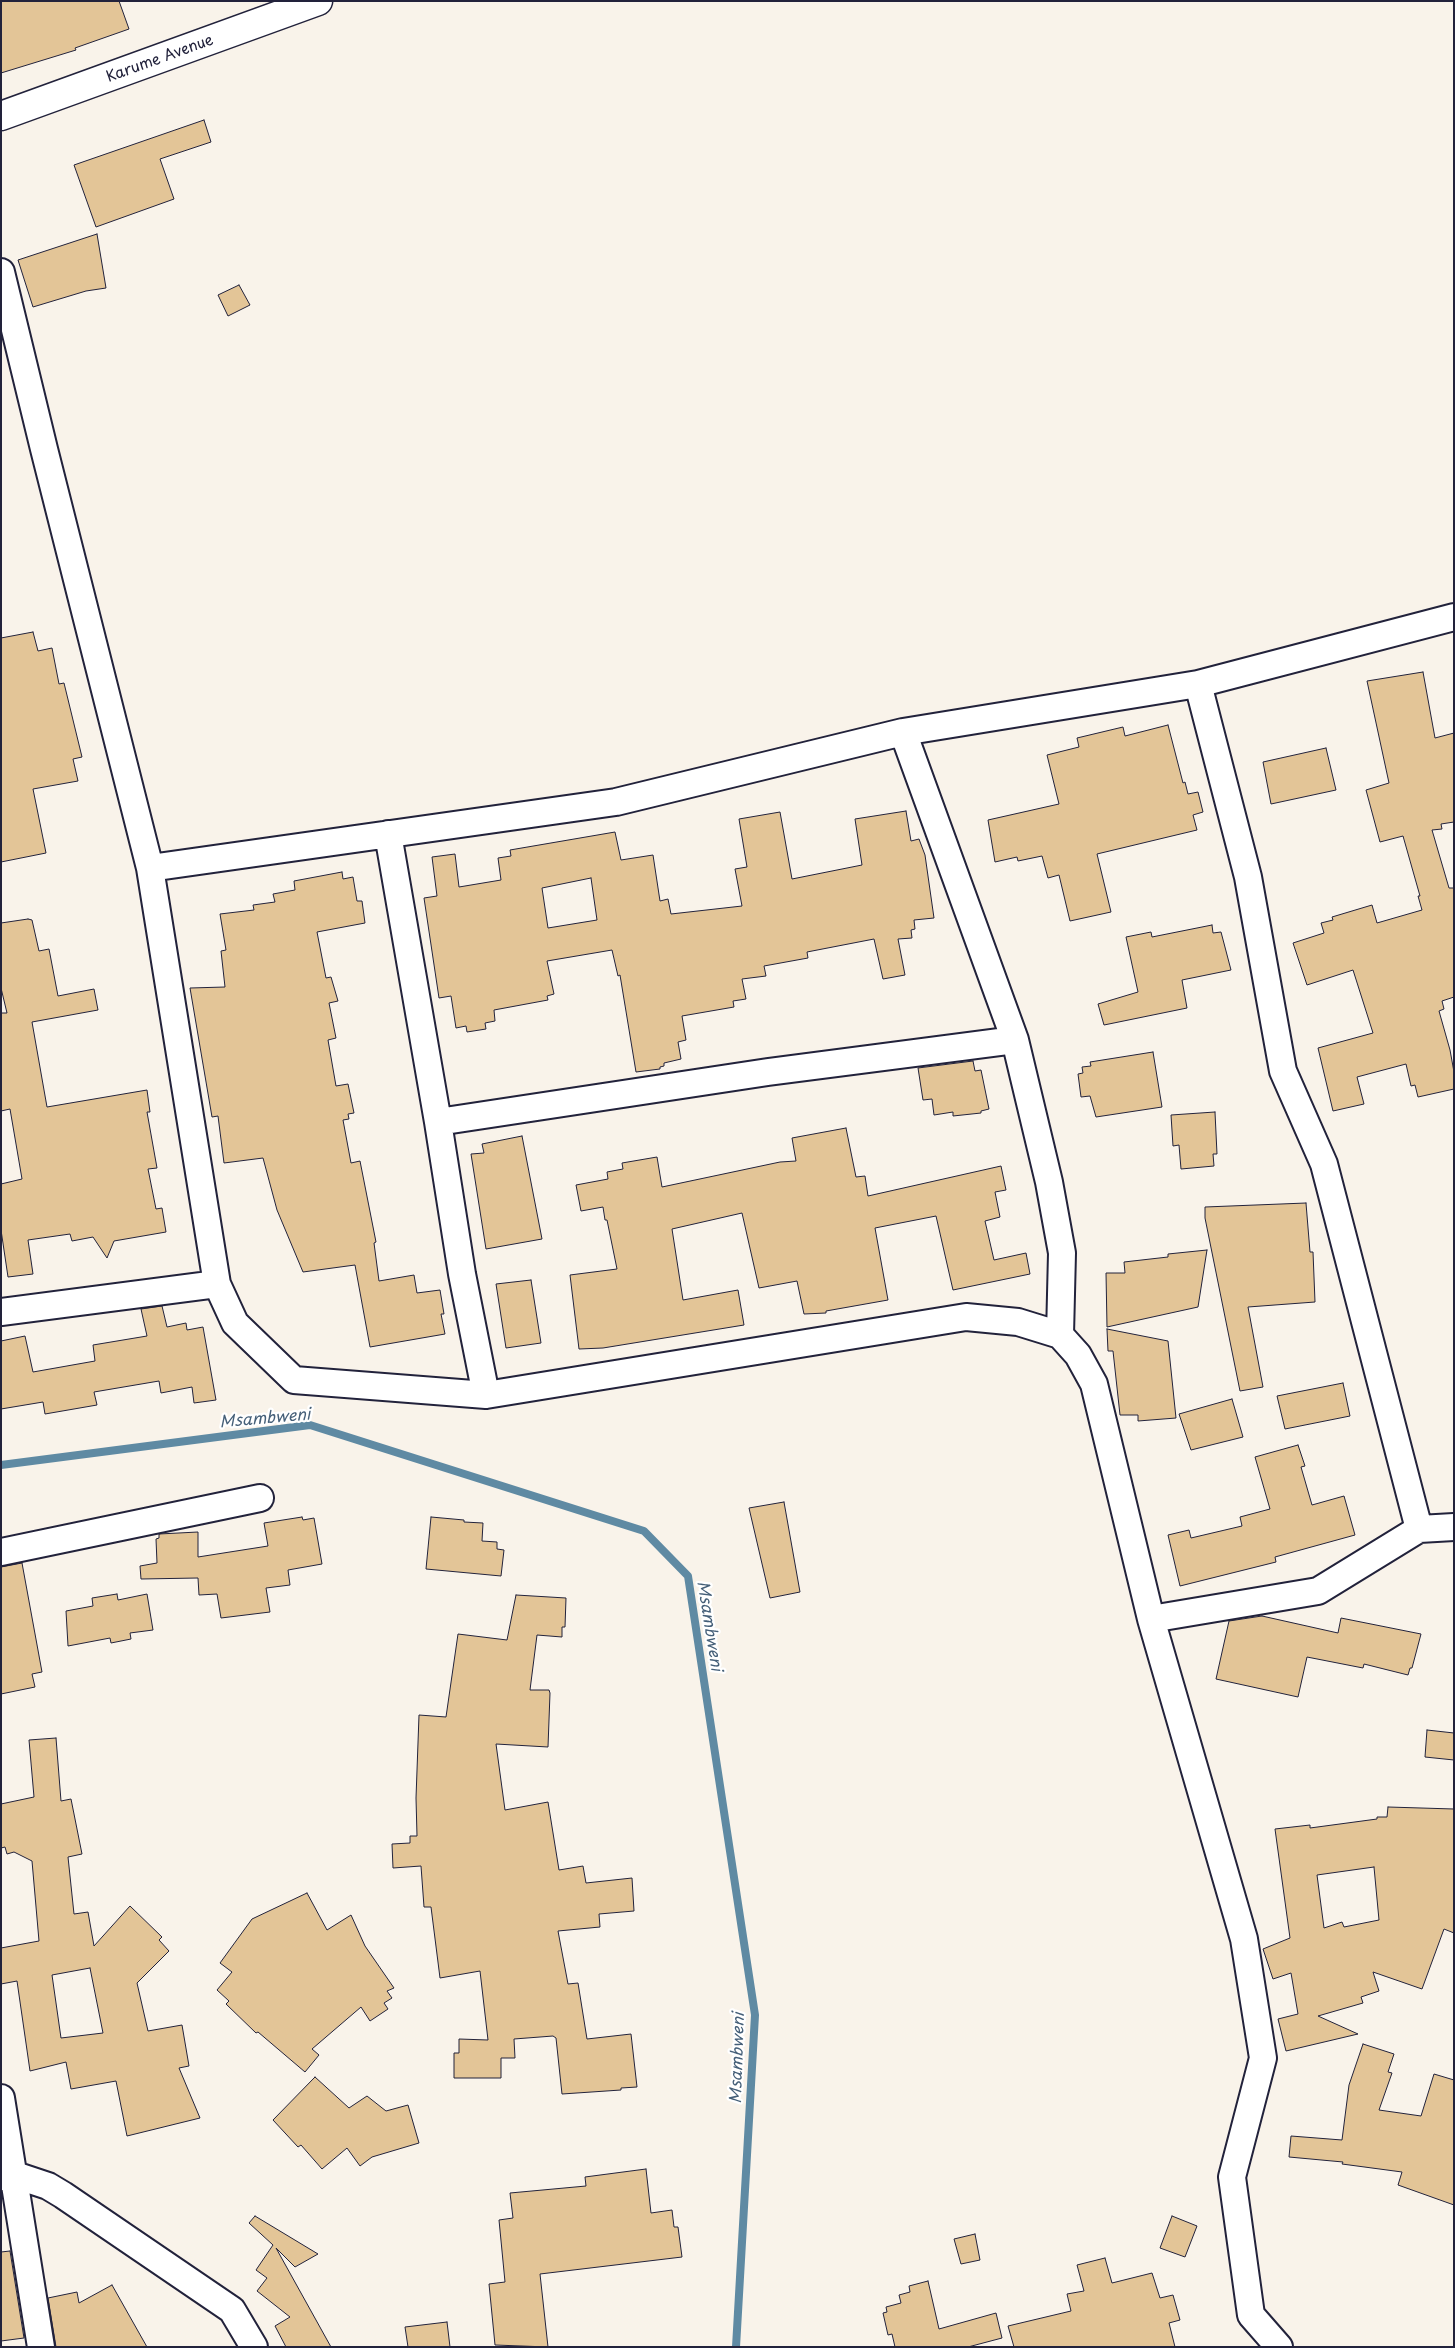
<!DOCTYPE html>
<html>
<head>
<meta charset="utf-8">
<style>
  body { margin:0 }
  #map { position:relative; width:1455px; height:2348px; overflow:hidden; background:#f9f3ea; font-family:"Playpen Sans",sans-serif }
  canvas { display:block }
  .frame { position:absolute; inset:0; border:2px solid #22223b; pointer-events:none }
</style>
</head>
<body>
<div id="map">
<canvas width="1455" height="2348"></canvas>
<div class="frame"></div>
</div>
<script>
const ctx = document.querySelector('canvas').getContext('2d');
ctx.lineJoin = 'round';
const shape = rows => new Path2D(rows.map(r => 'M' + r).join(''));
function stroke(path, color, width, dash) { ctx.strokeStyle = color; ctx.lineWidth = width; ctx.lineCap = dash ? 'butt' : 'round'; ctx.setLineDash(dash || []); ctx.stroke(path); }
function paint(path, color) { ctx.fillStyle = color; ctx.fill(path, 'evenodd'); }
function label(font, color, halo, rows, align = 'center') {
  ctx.font = font + ' "Playpen Sans",sans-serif'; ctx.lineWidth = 4.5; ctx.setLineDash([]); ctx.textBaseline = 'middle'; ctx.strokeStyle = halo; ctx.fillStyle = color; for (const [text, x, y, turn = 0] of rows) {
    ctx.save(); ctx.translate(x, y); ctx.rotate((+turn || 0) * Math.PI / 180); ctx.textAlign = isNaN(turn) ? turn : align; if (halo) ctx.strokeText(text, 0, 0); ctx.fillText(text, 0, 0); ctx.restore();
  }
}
stroke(shape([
  [1,1465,310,1425,644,1531,688,1576,755,2015,736,2347]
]), '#5f8aa3', 8);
const building = shape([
  [1,1,119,1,129,29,75,48,76,50,1,73,1,1],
  [204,120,211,142,160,159,174,199,96,227,74,165,204,120],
  [97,234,106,288,86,291,33,307,18,260,97,234],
  [239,285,250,305,228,316,218,295,239,285],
  [33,632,38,651,52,648,59,684,64,683,82,757,73,759,78,781,33,789,46,853,1,862,1,638,33,632],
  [1423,672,1435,738,1454,733,1454,822,1441,824,1442,829,1432,830,1449,888,1454,888,1454,997,1442,1001,1444,1009,1439,1011,1450,1050,1454,1072,1454,1089,1418,1097,1415,1085,1411,1086,1406,1064,1357,1077,1364,1104,1333,1111,1318,1048,1373,1033,1353,970,1307,985,1293,943,1324,933,1321,923,1333,920,1332,917,1372,905,1377,923,1422,910,1418,896,1420,896,1403,836,1380,842,1366,790,1389,783,1367,681,1423,672],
  [1168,725,1183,783,1185,782,1188,794,1198,792,1203,812,1193,815,1197,830,1097,854,1111,912,1070,921,1059,875,1048,878,1042,856,1018,861,1017,857,995,862,988,820,1059,804,1047,755,1079,747,1077,738,1123,727,1125,736,1168,725],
  [1326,748,1336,790,1271,804,1263,762,1326,748],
  [906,811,911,841,919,839,925,855,934,918,914,920,915,929,911,930,912,938,898,939,905,975,883,979,874,939,807,952,808,958,764,966,766,976,742,979,746,999,733,1001,734,1007,682,1016,686,1040,678,1042,681,1059,664,1063,664,1066,660,1067,660,1069,636,1072,620,975,618,976,612,950,547,961,554,994,547,996,548,1000,494,1010,495,1021,485,1023,486,1029,467,1032,466,1026,456,1028,451,996,439,998,424,898,437,896,432,857,455,854,459,887,501,880,498,858,511,856,510,850,615,832,621,860,653,855,660,901,668,899,671,914,742,906,735,869,747,867,739,819,780,812,792,879,862,865,855,819,906,811],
  [591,878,597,920,548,928,542,888,591,878],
  [342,872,343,879,353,877,357,901,362,901,365,923,317,932,326,978,331,977,338,1001,329,1003,336,1038,328,1040,336,1086,348,1084,354,1113,348,1114,349,1119,343,1120,351,1163,360,1161,376,1242,374,1243,379,1281,414,1275,417,1293,440,1290,444,1314,441,1314,445,1334,370,1347,355,1265,303,1272,277,1210,263,1158,224,1163,218,1116,212,1117,190,988,225,987,221,951,226,950,220,914,254,910,253,905,275,902,273,894,295,890,294,881,342,872],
  [28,919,32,920,39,951,49,949,58,996,94,989,98,1010,32,1022,47,1107,147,1090,150,1112,147,1112,157,1168,148,1169,156,1209,162,1208,166,1232,114,1241,107,1258,93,1237,72,1241,70,1234,28,1240,33,1274,8,1277,1,1230,1,1184,22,1179,10,1109,1,1111,1,1013,7,1013,1,988,1,923,28,919],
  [1212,925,1213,933,1221,932,1231,970,1182,980,1187,1008,1104,1025,1098,1004,1138,992,1126,937,1151,932,1152,937,1212,925],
  [1153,1052,1162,1107,1096,1117,1090,1096,1081,1097,1078,1074,1083,1073,1082,1067,1091,1066,1090,1062,1153,1052],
  [973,1061,975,1071,981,1070,989,1109,981,1111,981,1113,953,1116,953,1112,934,1115,932,1099,923,1100,918,1068,973,1061],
  [1215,1112,1217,1154,1213,1154,1214,1166,1181,1169,1179,1145,1173,1146,1171,1115,1215,1112],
  [846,1128,856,1177,865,1176,868,1196,1001,1166,1006,1190,995,1192,1000,1217,985,1221,994,1260,1026,1253,1030,1274,953,1290,936,1216,875,1228,888,1300,826,1311,826,1313,804,1314,797,1281,759,1288,742,1213,672,1229,683,1300,738,1290,744,1325,603,1348,579,1349,570,1275,617,1269,607,1220,605,1220,603,1207,581,1211,576,1185,608,1179,607,1172,623,1169,622,1163,657,1157,662,1187,780,1162,796,1161,792,1138,846,1128],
  [522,1136,542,1239,486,1249,471,1154,484,1153,482,1144,522,1136],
  [1306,1203,1310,1252,1313,1252,1315,1302,1248,1307,1263,1387,1240,1391,1205,1218,1205,1207,1306,1203],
  [1207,1250,1198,1307,1107,1327,1106,1273,1125,1273,1124,1262,1168,1257,1168,1254,1207,1250],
  [531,1280,541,1343,506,1348,496,1284,531,1280],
  [162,1306,167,1327,186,1323,187,1330,203,1327,216,1400,194,1403,192,1387,161,1393,159,1381,94,1392,97,1405,45,1414,43,1402,1,1409,1,1341,25,1336,33,1372,95,1361,93,1345,147,1336,141,1309,162,1306],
  [1107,1329,1168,1341,1176,1418,1138,1421,1138,1415,1120,1415,1113,1351,1108,1351,1107,1329],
  [1343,1383,1350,1416,1285,1429,1277,1396,1343,1383],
  [1232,1399,1243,1437,1191,1450,1179,1414,1232,1399],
  [1298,1445,1305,1466,1301,1467,1312,1505,1344,1496,1355,1535,1275,1557,1276,1562,1180,1586,1168,1535,1189,1530,1191,1538,1242,1526,1240,1517,1270,1509,1255,1457,1298,1445],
  [784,1502,800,1592,770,1598,749,1508,784,1502],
  [302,1517,303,1520,314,1518,322,1564,288,1570,290,1585,266,1588,270,1612,221,1618,217,1594,199,1595,198,1578,141,1579,140,1566,157,1563,156,1539,159,1538,159,1534,198,1532,198,1557,268,1546,264,1523,302,1517],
  [431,1517,464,1520,464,1522,483,1523,482,1541,497,1542,497,1549,504,1550,501,1576,426,1569,431,1517],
  [22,1563,42,1672,32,1674,35,1687,1,1694,1,1567,22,1563],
  [117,1594,118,1600,147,1594,153,1630,130,1633,131,1639,111,1643,110,1638,68,1646,66,1611,93,1606,92,1598,117,1594],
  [516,1595,566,1598,565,1627,562,1627,562,1637,537,1635,530,1690,549,1690,550,1693,548,1747,496,1744,505,1810,548,1802,559,1870,583,1866,586,1883,632,1878,634,1911,599,1914,600,1927,558,1931,568,1984,578,1983,587,2039,631,2034,637,2087,621,2088,621,2090,562,2094,556,2038,553,2036,514,2039,515,2058,501,2058,501,2078,454,2078,454,2053,459,2053,459,2039,488,2040,480,1971,440,1978,431,1907,424,1907,421,1866,393,1868,392,1844,410,1843,410,1836,417,1836,416,1798,419,1715,446,1717,458,1634,507,1640,516,1595],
  [1262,1616,1338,1633,1341,1618,1421,1634,1412,1668,1410,1668,1408,1675,1364,1664,1363,1668,1307,1657,1298,1697,1216,1679,1229,1621,1262,1616],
  [1427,1730,1454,1733,1454,1760,1425,1757,1427,1730],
  [56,1738,61,1801,71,1799,82,1854,68,1857,74,1914,88,1912,94,1946,130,1906,162,1937,159,1940,169,1951,137,1983,148,2031,182,2025,189,2066,179,2068,200,2118,127,2136,116,2081,71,2089,66,2062,30,2071,17,1981,1,1984,1,1948,39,1941,32,1861,14,1852,7,1854,5,1847,1,1848,1,1804,34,1797,29,1740,56,1738],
  [90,1968,103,2033,61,2038,52,1975,90,1968],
  [1388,1807,1454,1809,1454,1933,1444,1929,1422,1989,1373,1972,1379,1991,1361,1997,1363,2003,1318,2016,1358,2034,1286,2051,1278,2019,1298,2014,1291,1973,1273,1979,1263,1949,1290,1938,1275,1829,1310,1825,1310,1828,1377,1819,1377,1817,1387,1817,1388,1807],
  [1374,1867,1379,1920,1344,1927,1342,1922,1324,1928,1317,1875,1374,1867],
  [307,1893,327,1930,351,1915,365,1946,394,1988,387,1991,392,1998,384,2003,388,2009,370,2021,361,2007,312,2049,319,2055,305,2072,258,2032,256,2033,226,2004,229,2001,217,1990,232,1972,220,1963,252,1919,307,1893],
  [1363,2044,1394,2054,1388,2072,1392,2073,1379,2110,1421,2116,1434,2074,1454,2080,1454,2205,1398,2185,1402,2172,1342,2164,1343,2162,1289,2157,1291,2136,1342,2140,1349,2085,1363,2044],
  [315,2077,349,2108,367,2096,386,2111,408,2105,419,2143,372,2157,360,2166,347,2148,322,2169,301,2145,298,2147,273,2120,315,2077],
  [646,2169,651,2213,672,2210,674,2227,678,2227,682,2257,540,2274,548,2347,495,2345,489,2284,505,2282,499,2220,513,2218,510,2193,586,2186,585,2177,646,2169],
  [255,2216,318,2254,295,2267,276,2248,331,2347,286,2347,275,2326,290,2317,257,2291,267,2278,256,2270,273,2245,249,2223,255,2216],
  [1172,2216,1197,2226,1185,2257,1160,2248,1172,2216],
  [975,2234,980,2260,961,2264,954,2239,975,2234],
  [10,2251,24,2338,1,2341,1,2252,10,2251],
  [1105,2258,1112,2283,1152,2273,1160,2298,1173,2295,1180,2320,1169,2323,1175,2347,1014,2347,1008,2326,1071,2311,1067,2294,1084,2291,1077,2265,1105,2258],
  [928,2281,939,2329,996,2313,1002,2338,968,2347,895,2347,892,2334,888,2335,883,2313,887,2312,886,2307,901,2303,899,2295,910,2292,909,2286,928,2281],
  [112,2285,147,2347,56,2347,48,2298,77,2292,79,2303,112,2285],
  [447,2322,450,2347,408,2347,405,2327,447,2322]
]);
paint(building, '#e3c597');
stroke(building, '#22223b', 1);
const minor = shape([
  [1,272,44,449,150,868,217,1284,235,1323,294,1380,486,1395,966,1317,1018,1322,1060,1335,1078,1355,1094,1384,1151,1619,1244,1939,1263,2058,1232,2177,1251,2315,1279,2347],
  [903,732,1015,1040,1049,1182,1062,1253,1060,1335],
  [388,834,438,1122],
  [150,868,616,802,903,732,1198,684,1454,617],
  [1,1312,217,1284],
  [486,1395,462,1274,438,1122,768,1072,1015,1040],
  [1419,1529,1454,1527],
  [1,1552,260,1498],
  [1151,1619,1318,1591,1419,1529,1324,1164,1283,1071,1248,877,1198,684],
  [1,2098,41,2347],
  [1,2177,12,2174,48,2186,63,2195,232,2310,254,2347]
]);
const major = shape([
  [1,116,318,1]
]);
stroke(minor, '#22223b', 30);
stroke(major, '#22223b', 31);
stroke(minor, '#fff', 26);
stroke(major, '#fff', 28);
label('15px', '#22223b', '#fff', [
  ["Karume Avenue",160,59,-20]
]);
label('italic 16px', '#455f78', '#fff', [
  ["Msambweni",265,1419,-5],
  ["Msambweni",709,1626,81],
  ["Msambweni",738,2058,-88]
]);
</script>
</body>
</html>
